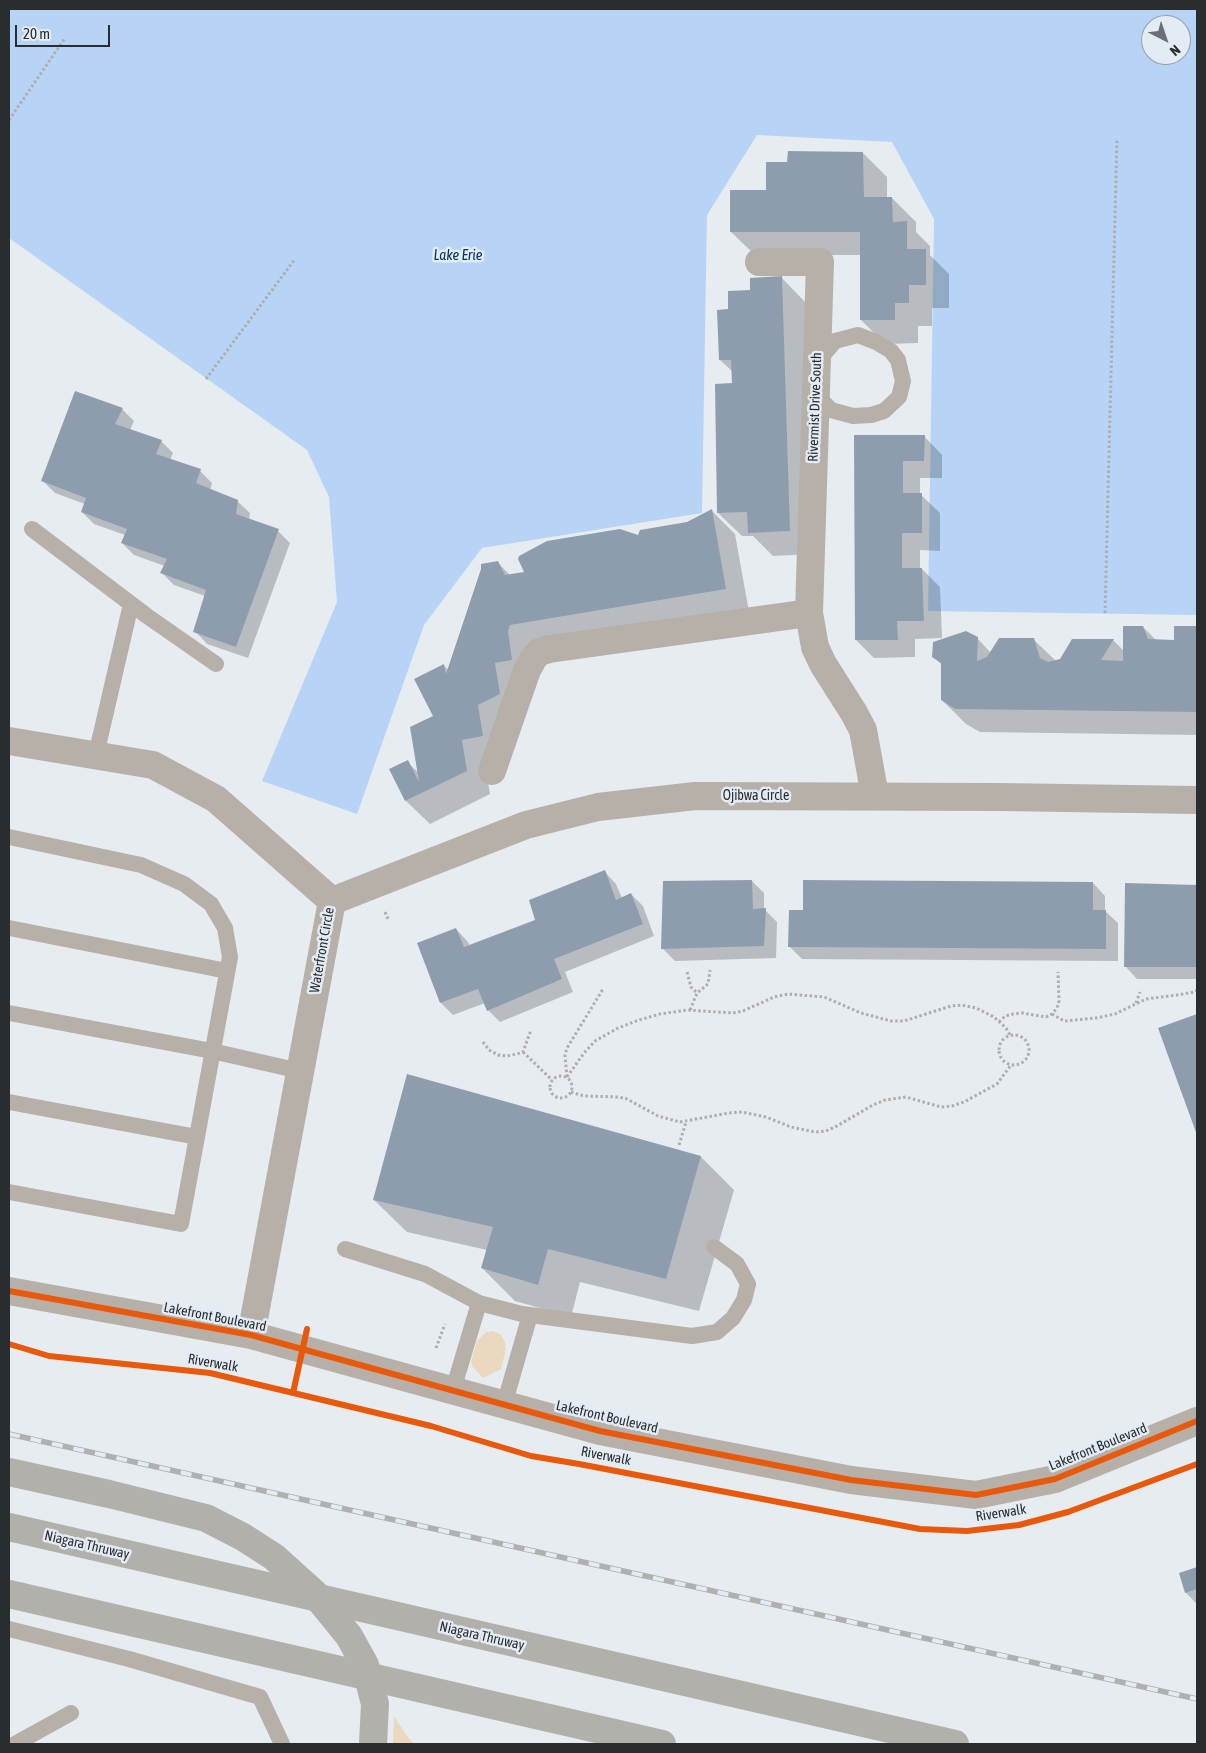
<!DOCTYPE html>
<html>
<head>
<meta charset="utf-8">
<style>
  body { margin:0 }
  #map { position:relative; width:1206px; height:1753px; overflow:hidden; background:#e7ecf1; font-family:"Asap Condensed",sans-serif }
  canvas { display:block }
  .frame { position:absolute; inset:0; border:10px solid #2a2d30; pointer-events:none }
  .north { position:absolute; left:1141px; top:15px; width:50px; height:50px; box-sizing:border-box; background:#e3ebf5; border:1px solid #999fa6; border-radius:50%; rotate:139deg; font-size:14px; font-weight:700; line-height:20px; text-align:center; color:#2a2d30 }
  .north::after { content:''; display:block; margin:auto; width:18px; height:22px; background:#6c7074; clip-path:polygon(50% 0,100% 100%,50% 72%,0 100%) }
  .scale { position:absolute; left:15px; top:25px; width:95px; height:22px; box-sizing:border-box; border:2px solid #2a2d30; border-top:0; padding-left:6px; font-size:15px; line-height:18px; white-space:nowrap; color:#2a2d30; -webkit-text-stroke:4px #e3ebf5; paint-order:stroke }
</style>
</head>
<body>
<div id="map">
<canvas width="1206" height="1753"></canvas>
<div class="frame"></div>
<div class="north">N</div>
<div class="scale">20 m</div>
</div>
<script>
const ctx = document.querySelector('canvas').getContext('2d');
ctx.lineJoin = 'round';
function paint(path, color) { ctx.fillStyle = color; ctx.fill(path, 'evenodd'); }
const shape = rows => new Path2D(rows.map(r => 'M' + r).join(''));
function stroke(path, color, width, dash) { ctx.strokeStyle = color; ctx.lineWidth = width; ctx.lineCap = dash ? 'butt' : 'round'; ctx.setLineDash(dash || []); ctx.stroke(path); }
function label(font, color, halo, rows, align = 'center') {
  ctx.font = font + ' "Asap Condensed",sans-serif'; ctx.lineWidth = 5; ctx.setLineDash([]); ctx.textBaseline = 'middle'; ctx.strokeStyle = halo; ctx.fillStyle = color; for (const [text, x, y, turn = 0] of rows) {
    ctx.save(); ctx.translate(x, y); ctx.rotate((+turn || 0) * Math.PI / 180); ctx.textAlign = isNaN(turn) ? turn : align; if (halo) ctx.strokeText(text, 0, 0); ctx.fillText(text, 0, 0); ctx.restore();
  }
}
paint(shape([
  [493,1331,501,1335,505,1342,506,1349,501,1369,483,1378,473,1367,471,1362,477,1341,486,1332],
  [394,1716,407,1736,414,1744,393,1744]
]), '#ebd9bf');
paint(shape([
  [9,9,1197,9,1197,615,928,611,934,219,892,142,757,135,707,215,702,513,482,548,424,625,357,814,262,781,337,602,329,497,307,450,9,238],
  [1151,25,1181,25,1181,55,1151,55]
]), '#b7d4f6');
paint(shape([
  [863,153,887,177,887,198,892,198,916,222,916,232,930,246,930,255,949,274,949,308,932,308,932,326,918,326,918,343,885,344,861,320,861,255,755,255,731,232,767,191,789,163],
  [782,278,805,302,813,554,773,556,753,536,742,536,718,513,733,384,733,372,720,360,730,311,751,292],
  [122,409,134,421,130,430,161,441,173,453,170,460,200,471,212,483,210,490,237,501,250,513,249,520,278,531,290,543,248,658,207,644,195,631,205,596,174,585,162,573,165,566,134,555,122,543,125,535,94,524,82,512,85,504,55,493,43,481],
  [924,436,942,455,942,478,920,478,920,494,940,513,940,551,920,550,920,569,922,569,940,587,942,638,915,639,915,657,874,658,856,640,855,437],
  [712,511,735,534,749,612,533,649,485,764,490,794,430,824,406,801,391,770,407,762,419,773,434,716,444,666,449,670,497,562,510,575,526,573,639,536,687,523],
  [1143,627,1157,641,1175,641,1175,627,1197,627,1197,735,980,732,966,724,942,700,943,666,934,657,977,638,991,653,1033,639,1056,661,1113,640,1124,651],
  [604,871,616,884,622,898,631,894,643,906,654,936,565,972,573,992,500,1022,488,1010,485,1003,453,1015,441,1003,419,944,456,929,468,942,470,946,536,920],
  [752,881,764,893,764,909,777,922,776,958,675,961,663,949],
  [1093,883,1105,896,1105,911,1118,923,1118,961,802,959,789,946,804,911],
  [1126,884,1197,886,1197,979,1137,979,1125,966],
  [1197,1015,1197,1132,1160,1029],
  [701,1157,734,1190,699,1311,580,1282,571,1317,515,1301,482,1268,487,1250,407,1232,374,1200],
  [1197,1568,1197,1604,1186,1593,1180,1574]
]), '#0003');
paint(shape([
  [788,151,863,152,864,197,892,197,893,222,907,221,907,249,926,249,926,285,909,285,909,303,895,303,895,320,860,320,860,232,730,232,730,190,766,190,766,162,787,162],
  [782,276,790,531,748,533,747,512,717,513,715,384,732,383,731,360,719,360,717,310,728,309,728,291,750,290,750,278],
  [75,391,123,408,115,424,162,440,156,454,201,469,196,483,238,500,236,514,279,529,236,647,193,632,206,590,160,573,167,559,121,543,127,529,81,512,86,498,41,481],
  [854,435,925,435,924,461,903,461,903,493,922,493,922,533,902,533,902,568,922,568,924,621,897,621,898,640,855,640],
  [712,509,726,589,510,625,508,631,512,660,495,663,500,694,478,705,483,736,462,740,467,771,405,801,389,769,408,760,419,782,410,727,433,716,414,679,444,664,446,674,481,569,481,564,498,561,505,575,524,572,518,559,519,556,547,541,620,529,638,535,640,530,687,522],
  [1123,626,1143,626,1148,639,1174,640,1174,626,1197,626,1197,712,955,709,941,700,941,663,932,657,933,642,966,631,978,637,977,661,987,657,999,638,1034,638,1040,658,1048,662,1060,659,1072,639,1114,639,1101,660,1123,661],
  [605,870,616,900,631,893,643,924,554,959,562,979,487,1011,478,989,440,1003,417,943,456,928,464,947,535,920,529,900],
  [752,880,753,909,766,908,764,946,661,949,663,881],
  [803,880,1093,882,1093,910,1106,910,1106,949,788,947,789,910,803,910],
  [1125,883,1197,885,1197,967,1124,967],
  [1197,1014,1197,1135,1158,1028],
  [407,1074,701,1156,666,1279,548,1249,538,1285,481,1268,493,1227,373,1200],
  [1197,1567,1197,1589,1185,1593,1179,1573]
]), '#8e9dad');
stroke(shape([
  [9,120,65,38],
  [206,379,295,259],
  [1105,613,1117,138],
  [385,912,389,921],
  [687,972,691,987,697,993],
  [1136,1003,1140,992],
  [690,1010,697,993,708,984,710,970],
  [1052,1014,1064,1021,1096,1018,1115,1014,1146,999,1177,995,1195,992,1197,990],
  [999,1022,1005,1016,1013,1014,1022,1013,1046,1017,1052,1014,1057,1008,1059,1001,1058,972],
  '999 1050a15 15 0 1 1 30 0a15 15 0 1 1-30 0Z',
  [483,1042,489,1050,498,1055,507,1056,517,1054,523,1052,531,1030],
  [523,1052,552,1080],
  '550 1087a11 11 0 1 1 22 0a11 11 0 1 1-22 0Z',
  [567,1077,584,1053,595,1041,618,1028,639,1020,660,1014,687,1010,733,1013,743,1011,774,997,788,994,824,997,861,1013,891,1021,904,1021,951,1006,962,1005,976,1008,994,1017,1006,1028,1010,1035],
  [567,1077,565,1055,567,1048,603,989],
  [571,1092,584,1096,619,1097,627,1099,658,1116,680,1122,729,1113,742,1112,766,1117,791,1127,815,1132,826,1131,835,1127,873,1105,885,1100,906,1097,941,1107,952,1106,964,1102,997,1084,1011,1065],
  [679,1145,686,1122],
  [436,1348,445,1324]
]), '#b0adaa', 3, [2.5, 2.5]);
stroke(shape([
  [816,395,831,410,853,416,871,415,884,411,899,397,903,381,898,360,891,351,876,342,858,335,835,341,817,362],
  [32,529,147,616,216,664],
  [96,755,131,604],
  [9,837,141,865,184,884,211,904,225,928,230,957,181,1224,9,1192],
  [9,928,227,971],
  [9,1013,212,1051,300,1071],
  [9,1102,197,1137],
  [345,1249,425,1274,479,1303,522,1314,692,1336,717,1332,733,1318,744,1300,748,1284,737,1264,714,1247],
  [453,1390,479,1303],
  [504,1405,530,1315],
  [9,1629,129,1659,260,1697,282,1744],
  [15,1744,71,1713]
]), '#b6b0a9', 16);
stroke(shape([
  [759,262,820,262,809,613,815,647,823,664,854,713,863,730,875,796],
  [9,741,153,765,216,799,332,901],
  [492,771,527,670,533,659,539,652,549,649,809,613],
  [332,901,526,825,598,807,695,796,999,797,1197,800],
  [9,1291,251,1335,600,1431,851,1480,976,1495,1055,1479,1197,1421],
  [251,1335,332,901]
]), '#b6b0a9', 28);
stroke(shape([
  [9,1472,109,1494,206,1518,243,1537,274,1557,314,1593,349,1636,365,1665,375,1704,373,1744]
]), '#b1b0aa', 28);
const rail = shape([
  [9,1434,1197,1699]
]);
stroke(rail, '#b0b0ae', 5.5);
stroke(rail, '#e3ebf5', 4, [11]);
stroke(shape([
  [9,1527,955,1744],
  [9,1594,662,1744]
]), '#b1b0aa', 28);
stroke(shape([
  [9,1291,251,1335,600,1431,851,1480,976,1495,1055,1479,1197,1421],
  [9,1344,49,1356,210,1373,431,1426,531,1456,579,1464,920,1529,967,1531,1019,1525,1068,1512,1197,1464],
  [293,1393,307,1329]
]), '#e8590c', 6);
label('14px', '#2a2d30', '#e3ebf5', [
  ["Rivermist Drive South",815,407,-88],
  ["Ojibwa Circle",756,796],
  ["Waterfront Circle",322,950,-80],
  ["Lakefront Boulevard",215,1317,11],
  ["Riverwalk",213,1363,10],
  ["Lakefront Boulevard",607,1417,13],
  ["Lakefront Boulevard",1098,1447,-22],
  ["Riverwalk",606,1456,11],
  ["Riverwalk",1001,1513,-9],
  ["Niagara Thruway",87,1545,13],
  ["Niagara Thruway",482,1636,13]
]);
label('italic 15px', '#043563', '#e3ebf5', [
  ["Lake Erie",458,255]
]);
</script>
</body>
</html>
